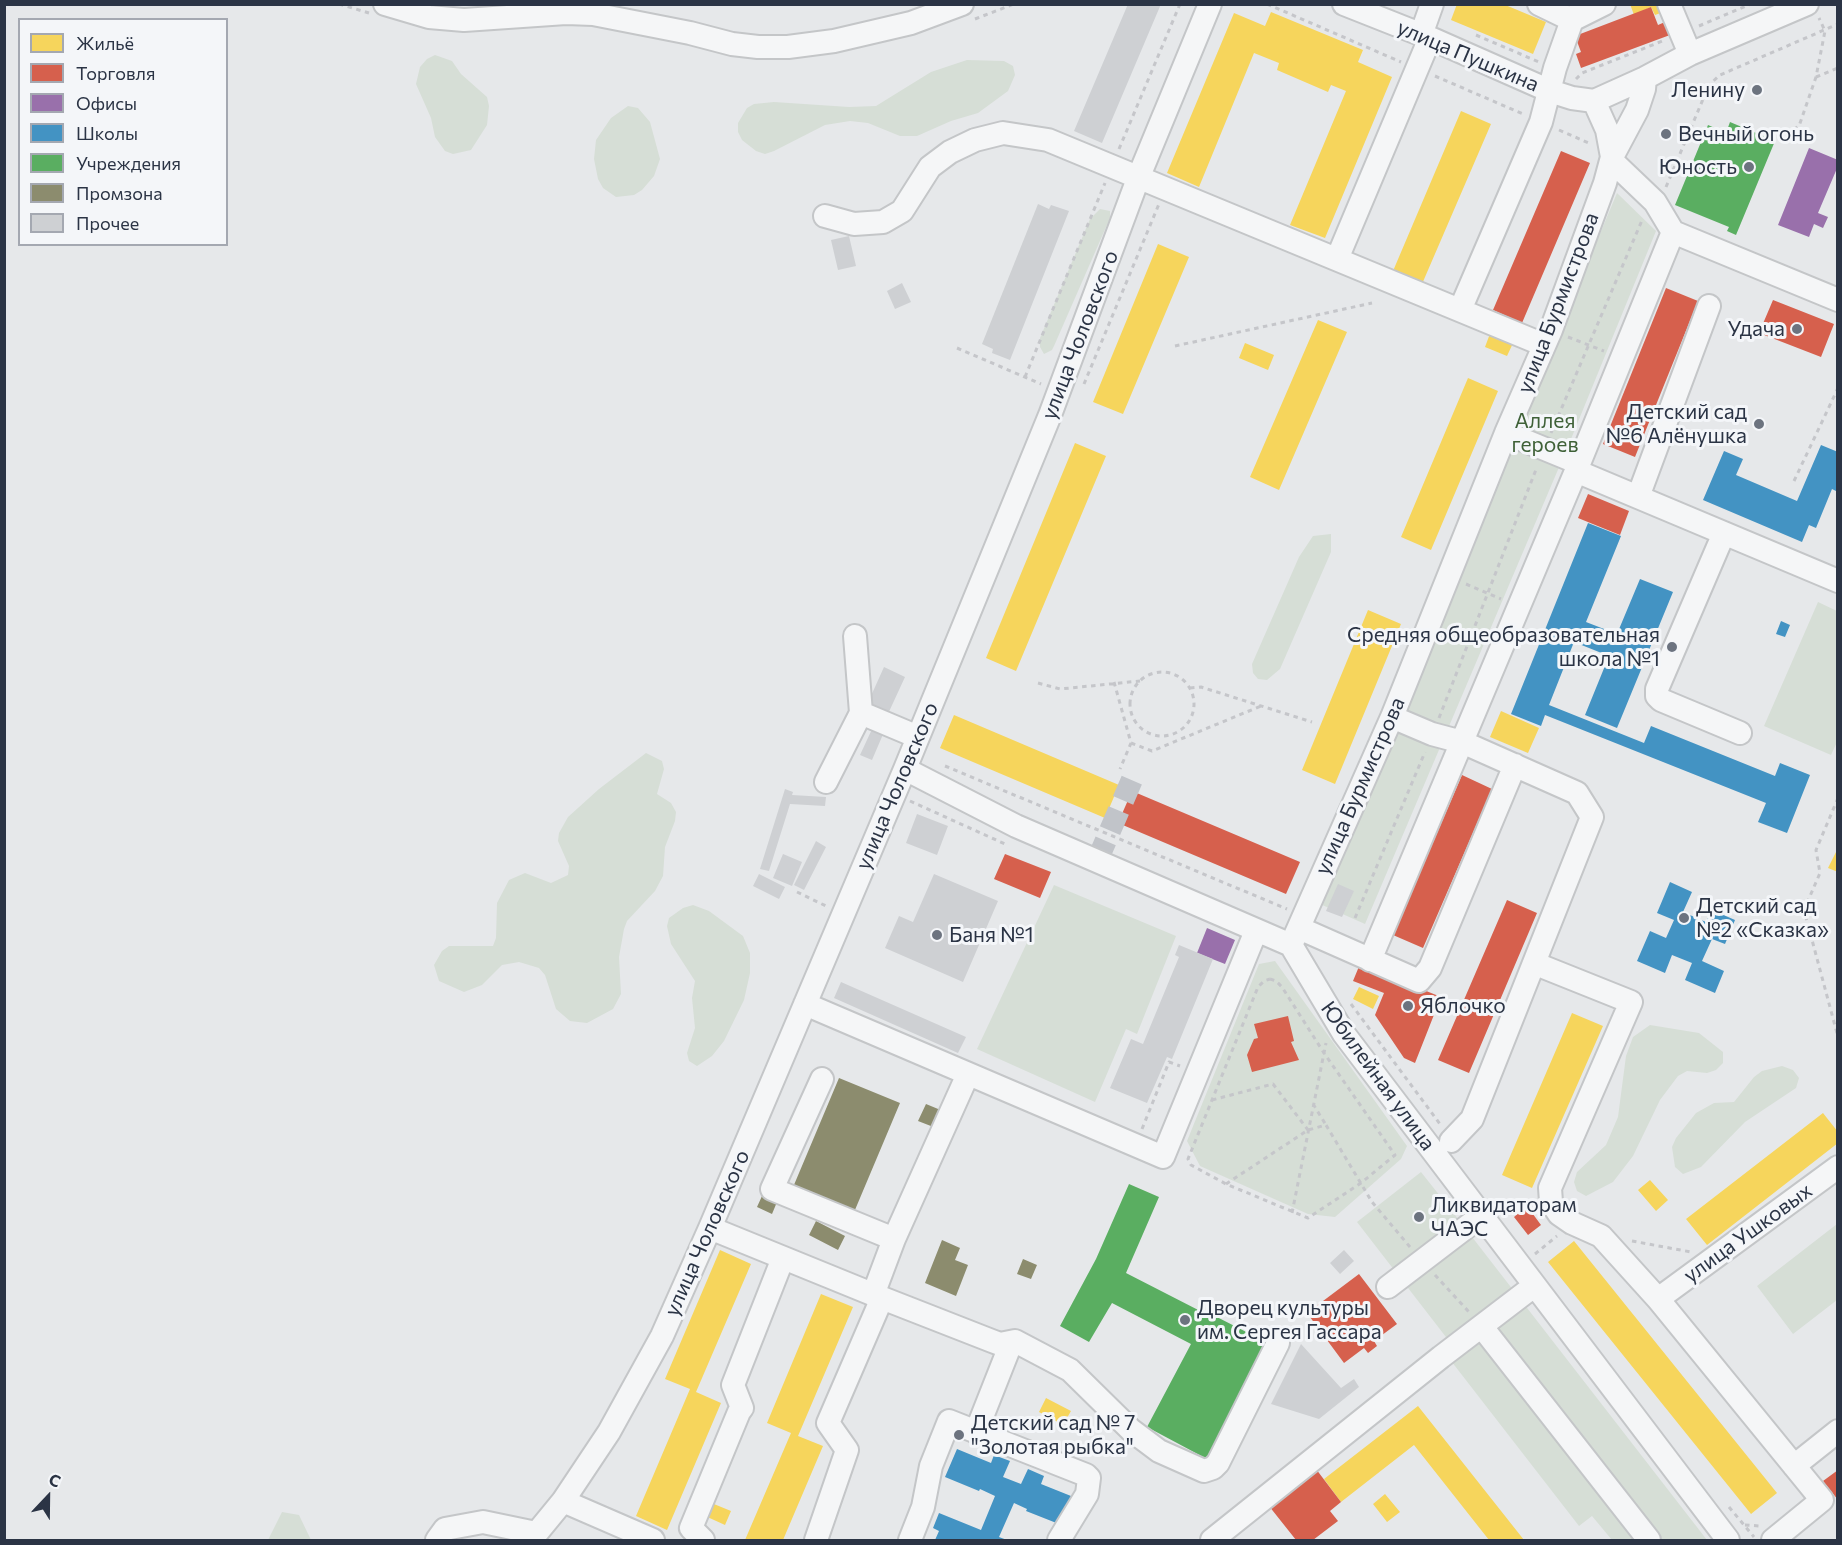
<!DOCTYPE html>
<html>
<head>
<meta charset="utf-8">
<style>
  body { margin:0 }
  #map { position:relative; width:1842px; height:1545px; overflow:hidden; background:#e6e8ea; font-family:Commissioner,sans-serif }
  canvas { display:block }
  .frame { position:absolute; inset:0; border:6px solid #2b3445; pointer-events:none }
  .legend { position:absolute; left:18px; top:18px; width:210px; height:228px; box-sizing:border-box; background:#f4f6f9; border:2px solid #a4a8b1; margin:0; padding:8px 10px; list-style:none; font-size:18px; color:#2b3445 }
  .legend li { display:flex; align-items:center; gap:12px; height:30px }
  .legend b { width:30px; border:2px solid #a4a8b1 }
  .north { position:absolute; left:18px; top:1467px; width:60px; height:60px; -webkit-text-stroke:4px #f4f6f9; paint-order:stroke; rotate:22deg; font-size:16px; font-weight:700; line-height:24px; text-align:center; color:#2b3445 }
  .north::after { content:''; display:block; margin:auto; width:21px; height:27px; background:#2b3445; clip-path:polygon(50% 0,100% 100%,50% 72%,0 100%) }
</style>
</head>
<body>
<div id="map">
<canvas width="1842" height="1545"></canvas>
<div class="frame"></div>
<ul class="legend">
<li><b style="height:16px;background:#f6d55c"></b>Жильё</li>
<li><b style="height:16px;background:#d6604d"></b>Торговля</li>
<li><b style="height:16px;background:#9970ab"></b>Офисы</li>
<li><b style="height:16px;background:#4393c3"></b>Школы</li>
<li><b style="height:16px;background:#5aae61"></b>Учреждения</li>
<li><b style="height:16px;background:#8c8c6e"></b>Промзона</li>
<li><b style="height:16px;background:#ced0d3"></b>Прочее</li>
</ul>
<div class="north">С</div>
</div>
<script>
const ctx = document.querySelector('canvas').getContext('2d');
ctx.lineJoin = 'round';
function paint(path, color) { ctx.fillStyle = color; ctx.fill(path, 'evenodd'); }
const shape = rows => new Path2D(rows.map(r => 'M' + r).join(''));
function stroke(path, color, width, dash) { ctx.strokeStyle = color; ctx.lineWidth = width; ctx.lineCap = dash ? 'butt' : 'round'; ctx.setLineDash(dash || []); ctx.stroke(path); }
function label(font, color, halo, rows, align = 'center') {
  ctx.font = font + ' Commissioner,sans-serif'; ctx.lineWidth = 6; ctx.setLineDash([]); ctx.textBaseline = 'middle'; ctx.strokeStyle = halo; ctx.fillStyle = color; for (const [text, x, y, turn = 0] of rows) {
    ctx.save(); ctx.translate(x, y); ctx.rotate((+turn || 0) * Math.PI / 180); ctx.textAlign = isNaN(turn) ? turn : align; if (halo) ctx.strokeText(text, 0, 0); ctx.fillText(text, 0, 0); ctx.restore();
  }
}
paint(shape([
  [435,55,452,61,461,74,487,97,489,106,487,125,471,150,453,154,445,151,435,137,431,118,416,84,420,67,427,59],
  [967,60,1004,61,1013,66,1015,75,1008,91,978,113,951,121,917,136,900,136,868,123,850,121,825,125,774,151,765,154,756,151,742,140,738,132,738,123,747,108,754,104,774,102,849,107,876,106,931,72],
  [628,106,638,108,650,122,660,159,654,176,642,190,634,195,616,197,603,188,598,179,594,159,596,140,611,118],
  [1617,193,1656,231,1571,439,1365,924,1320,904],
  [1100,209,1110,211,1110,218,1054,346,1052,350,1044,354,1040,347,1040,338,1090,219],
  [1331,534,1331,552,1280,669,1267,680,1258,679,1253,673,1252,664,1299,557,1313,536],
  [1818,602,1837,611,1838,740,1831,755,1764,726],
  [646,753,662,761,664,769,657,794,671,803,676,812,675,821,665,847,663,876,655,891,627,921,624,929,619,957,621,994,613,1009,587,1023,570,1021,556,1009,545,975,539,968,519,962,502,965,482,985,464,992,439,981,434,965,442,951,449,946,493,946,496,938,497,903,509,880,525,873,551,883,568,875,569,866,558,841,559,833,568,817,599,789],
  [1054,885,1176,936,1137,1034,1126,1029,1095,1102,977,1049],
  [693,905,709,911,743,936,750,953,750,973,744,1000,724,1041,712,1056,697,1066,689,1061,687,1053,695,1028,692,998,695,981,671,944,667,926,669,918,683,908],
  [1275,961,1407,1146,1401,1159,1335,1217,1308,1214,1200,1166,1187,1141,1259,964],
  [1650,1025,1699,1033,1723,1052,1723,1063,1716,1070,1707,1073,1687,1071,1678,1076,1660,1100,1633,1156,1613,1182,1586,1196,1577,1191,1574,1182,1577,1172,1606,1145,1618,1117,1626,1056,1633,1037],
  [1782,1066,1793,1070,1799,1078,1796,1088,1745,1122,1701,1167,1683,1174,1675,1167,1672,1147,1676,1138,1696,1113,1714,1103,1734,1102,1754,1077,1762,1071],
  [1421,1172,1448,1206,1707,1540,1612,1540,1592,1516,1579,1526,1448,1357,1456,1350,1357,1222],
  [1837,1224,1837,1300,1793,1334,1757,1286],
  [282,1512,299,1515,311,1540,268,1540]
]), '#d6ded6');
paint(shape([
  [1457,4,1503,4,1546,22,1533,54,1451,20],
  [1630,4,1663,4,1666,11,1655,15,1651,7,1634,15],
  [1271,12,1363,50,1358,62,1392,77,1325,238,1290,225,1346,91,1331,85,1328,92,1277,70,1279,63,1254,53,1199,187,1167,173,1234,13,1265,26],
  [1461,111,1491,124,1422,284,1393,271],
  [1158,244,1189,257,1123,414,1093,402],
  [1318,320,1347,332,1279,490,1250,477],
  [1491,331,1514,341,1507,356,1485,347],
  [1245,343,1274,355,1268,370,1239,358],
  [1468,378,1498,391,1431,550,1401,537],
  [1075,443,1106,456,1016,671,986,658],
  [1368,610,1401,624,1335,784,1302,770],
  [1501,711,1539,728,1528,753,1490,737],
  [954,715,1119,785,1105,818,940,748],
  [1836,852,1838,852,1838,872,1828,868],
  [1359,987,1379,996,1373,1009,1353,999],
  [1572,1013,1603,1026,1532,1188,1502,1175],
  [1823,1113,1838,1132,1838,1143,1707,1245,1686,1219],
  [1650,1180,1668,1200,1656,1211,1638,1190],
  [1574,1241,1777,1493,1751,1514,1548,1262],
  [720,1250,751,1264,696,1392,721,1403,667,1530,636,1516,690,1389,665,1379],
  [821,1294,853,1307,798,1436,823,1446,783,1540,745,1540,791,1433,767,1423],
  [1046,1398,1071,1411,1063,1425,1039,1412],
  [1418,1406,1524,1540,1489,1540,1414,1445,1341,1502,1324,1479],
  [1385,1494,1400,1512,1387,1522,1373,1504],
  [709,1502,731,1511,725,1525,703,1515]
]), '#f6d55c');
paint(shape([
  [1651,7,1658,25,1665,22,1670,35,1581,68,1576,54,1581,52,1575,36],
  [1561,151,1590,163,1522,323,1493,310],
  [1666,288,1698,301,1635,457,1603,444],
  [1773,300,1834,324,1821,357,1759,333],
  [1588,494,1629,511,1620,535,1578,518],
  [1462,775,1492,789,1423,948,1393,935],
  [1132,791,1300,862,1286,894,1118,823],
  [1005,854,1051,872,1040,898,994,879],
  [1507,900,1537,913,1469,1073,1438,1060],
  [1360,964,1441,997,1415,1063,1404,1058,1375,1015,1384,993,1353,981],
  [1288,1016,1294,1041,1291,1042,1299,1060,1252,1072,1247,1055,1254,1039,1258,1038,1254,1024],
  [1527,1206,1541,1225,1528,1235,1514,1217],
  [1359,1274,1397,1324,1374,1341,1377,1346,1368,1353,1364,1348,1344,1363,1307,1313],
  [1316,1469,1341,1502,1330,1511,1338,1521,1313,1540,1296,1540,1269,1506],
  [1838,1470,1838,1500,1823,1481]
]), '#d6604d');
paint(shape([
  [1809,148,1838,160,1838,166,1818,213,1828,217,1823,228,1814,224,1809,237,1778,225],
  [1207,928,1235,940,1225,964,1197,953]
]), '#9970ab');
paint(shape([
  [1821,445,1838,452,1838,487,1836,491,1832,489,1816,528,1809,525,1802,542,1703,500,1724,451,1743,459,1736,475,1797,501],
  [1588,523,1621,536,1586,622,1617,634,1640,579,1673,592,1617,728,1585,715,1609,656,1574,642,1549,705,1644,743,1651,726,1775,776,1780,763,1810,775,1787,833,1758,822,1766,803,1545,715,1541,726,1511,714],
  [1781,621,1790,625,1785,637,1776,634],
  [1670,882,1692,892,1683,912,1706,922,1712,910,1735,920,1725,944,1712,939,1702,961,1724,971,1715,993,1685,980,1692,963,1672,955,1665,973,1637,961,1650,931,1666,938,1674,920,1657,913],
  [957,1449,991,1463,994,1455,1010,1461,1003,1477,1021,1484,1028,1469,1044,1476,1041,1484,1076,1498,1064,1526,1026,1511,1027,1509,1014,1503,999,1537,1007,1540,935,1540,939,1531,933,1528,939,1513,981,1530,995,1496,980,1489,979,1491,945,1477]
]), '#4393c3');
paint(shape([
  [1730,122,1775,141,1736,235,1727,231,1729,227,1675,205,1708,125,1726,133],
  [1129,1184,1159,1197,1126,1273,1206,1314,1207,1312,1268,1343,1207,1459,1147,1427,1191,1344,1112,1303,1089,1342,1060,1326,1096,1259]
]), '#5aae61');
paint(shape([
  [839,1078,900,1103,852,1217,791,1192],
  [926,1104,943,1111,936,1128,918,1121],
  [762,1196,777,1202,772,1214,757,1207],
  [816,1221,845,1236,838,1250,809,1235],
  [942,1240,960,1248,955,1260,968,1265,956,1296,925,1283],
  [1023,1259,1037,1265,1031,1279,1017,1274]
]), '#8c8c6e');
paint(shape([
  [1128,4,1161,4,1102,143,1074,131],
  [1038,204,1049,209,1051,205,1069,211,1010,360,992,353,993,349,982,344],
  [849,236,856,266,838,270,831,240],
  [902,283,911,302,895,309,887,291],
  [884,667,905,677,887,716,866,707],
  [873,727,884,732,872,760,860,755],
  [785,789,793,792,792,795,826,797,825,806,790,804,769,871,760,869],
  [917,814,948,826,937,855,906,843],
  [816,841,826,847,804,890,794,885],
  [783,854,802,862,792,886,773,878],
  [759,874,785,887,779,899,753,886],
  [934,874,998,901,963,982,885,948,899,916,913,922],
  [1338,884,1354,891,1342,917,1326,911],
  [1179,945,1213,959,1172,1059,1167,1057,1147,1103,1110,1088,1131,1039,1143,1044,1179,957,1175,955],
  [841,982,966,1037,958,1053,834,998],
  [1344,1250,1354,1261,1340,1274,1330,1263],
  [1301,1344,1341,1388,1354,1379,1359,1387,1319,1419,1271,1404]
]), '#ced0d3');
stroke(shape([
  [1097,861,1134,775]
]), '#c1c4c9', 22, [22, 11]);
const minor = shape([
  [385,4,429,17,464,20,566,13,593,14,690,33,732,44,758,47,788,47,834,41,911,23,962,4],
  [1344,4,1430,38,1550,91,1572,98,1594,101],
  [1539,4,1572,20,1604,4],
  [1669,4,1690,54],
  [1421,35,1432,4],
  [1594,101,1645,78,1690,54,1807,4],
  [1594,101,1607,130,1612,157],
  [1612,161,1655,202,1673,232,1838,300],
  [825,216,854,224,883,222,902,211,930,167,950,152,975,140,1003,133,1048,140,1544,345],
  [1337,259,1430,38],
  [1460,310,1541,122,1555,68,1572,20,1586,4],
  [1506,433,1579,463],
  [1576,471,1838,581],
  [1638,497,1709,306],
  [1724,533,1657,689,1657,696,1661,700,1740,733],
  [855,636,861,713],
  [1392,717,1432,734,1462,742,1577,793,1592,817,1472,1119,1451,1141],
  [905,769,1016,826,1291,945,1344,1034,1728,1540],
  [826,782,861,713,918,737],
  [1299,928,1419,981,1430,968,1515,765],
  [1291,945,1392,717,1506,433,1551,330,1605,183,1612,157,1637,110,1644,89,1645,78],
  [1370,960,1576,471,1673,232],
  [1536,964,1631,1002,1550,1188,1551,1202,1559,1214,1572,1223,1601,1236,1658,1299,1822,1500,1773,1540],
  [805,1004,1163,1157,1256,931],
  [822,1079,772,1189,894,1239],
  [710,1228,882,1298,992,1341,1000,1344,1015,1341,1070,1370,1131,1430,1159,1451,1204,1471,1213,1468,1218,1463,1278,1343],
  [1388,1287,1481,1216],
  [873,1295,894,1239,968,1074],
  [1658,1299,1838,1167],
  [1482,1327,1649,1540],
  [976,1432,1008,1351,1009,1344],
  [1794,1466,1838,1431],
  [563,1501,653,1540],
  [437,1540,445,1529,483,1522,536,1533],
  [531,1540,563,1501,609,1432,662,1336,710,1228,905,769,1050,415,1139,176,1210,4],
  [703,1540,691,1528,739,1412,742,1408,733,1385,783,1258],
  [816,1540,847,1450,828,1423,882,1298],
  [910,1540,923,1507,931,1466,949,1421,1086,1475,1089,1478,1087,1494,1059,1540],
  [1212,1540,1441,1357,1534,1286]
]);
stroke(minor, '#c4c6c8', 26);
stroke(shape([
  [339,4,369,13],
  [1267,4,1401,62],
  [975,19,1014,4],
  [1699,26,1751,4],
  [1476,35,1539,62],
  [1435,76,1523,114],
  [1816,77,1838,68],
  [1576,79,1582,73,1665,40],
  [1559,130,1591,144],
  [1786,134,1799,126,1816,77,1825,31,1819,18],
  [1119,149,1180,4],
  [1666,187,1709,85,1720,75,1838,24],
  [1568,337,1604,351],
  [1175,346,1372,303],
  [957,348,1041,384],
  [1025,377,1105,183],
  [1084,384,1159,204],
  [1551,433,1643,218],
  [1794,481,1838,388],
  [1466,584,1501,599],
  '1130 704a32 32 0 1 1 64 0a32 32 0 1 1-64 0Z',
  [1114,682,1131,743,1120,769],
  [1038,683,1060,689,1140,681],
  [1190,688,1201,687,1312,722],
  [1439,718,1537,467],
  [1131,743,1152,751,1261,706],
  [945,766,1287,909],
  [1838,798,1816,850,1820,873,1804,910,1838,1037],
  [910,801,1005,844],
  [797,892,828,907],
  [1355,918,1425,752],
  [1270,979,1276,981,1282,987,1324,1053,1395,1155,1361,1183,1308,1218,1226,1184,1191,1165,1188,1159,1258,987,1264,981,1270,979],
  [1351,1004,1440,1124],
  [1212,1100,1273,1084,1308,1130],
  [1313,1104,1326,1125],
  [1142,1129,1169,1062,1180,1066],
  [1226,1184,1308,1130,1326,1125,1372,1202,1410,1247],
  [1496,1203,1531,1202],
  [1292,1213,1326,1043],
  [1632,1241,1691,1252],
  [1535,1254,1557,1236],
  [1435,1275,1469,1312],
  [1729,1507,1754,1537],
  [1745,1525,1760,1526]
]), '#c5c6ca', 3, [4.5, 4.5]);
stroke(minor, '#f5f6f7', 22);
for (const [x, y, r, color] of [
  [1757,90,6,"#6c737f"],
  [1666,134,6,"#6c737f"],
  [1749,167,6,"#6c737f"],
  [1797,329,6,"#6c737f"],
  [1759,424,6,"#6c737f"],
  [1672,647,6,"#6c737f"],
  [1684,918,6,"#6c737f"],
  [937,935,6,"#6c737f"],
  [1408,1006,6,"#6c737f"],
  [1419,1217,6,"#6c737f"],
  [1185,1320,6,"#6c737f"],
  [959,1435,6,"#6c737f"]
]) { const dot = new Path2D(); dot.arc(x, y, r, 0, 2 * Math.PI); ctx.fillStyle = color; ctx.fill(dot); stroke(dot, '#f4f6f9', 2); }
label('21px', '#2b3445', '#f4f6f9', [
  ["улица Пушкина",1468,56,23],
  ["улица Бурмистрова",1558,303,-69],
  ["улица Чоловского",1080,335,-69],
  ["улица Чоловского",897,786,-67],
  ["улица Бурмистрова",1360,786,-66],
  ["Юбилейная улица",1378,1076,54],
  ["улица Чоловского",707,1233,-66],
  ["улица Ушковых",1748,1233,-36]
]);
label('21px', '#2b3445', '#f4f6f9', [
  ["Ленину",1745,90,"right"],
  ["Вечный огонь",1678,134],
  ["Юность",1737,167,"right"],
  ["Удача",1785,329,"right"],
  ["Детский сад",1747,412,"right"],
  ["№6 Алёнушка",1747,436,"right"],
  ["Средняя общеобразовательная",1660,635,"right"],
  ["школа №1",1660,659,"right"],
  ["Детский сад",1696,906],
  ["№2 «Сказка»",1696,930],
  ["Баня №1",949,935],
  ["Яблочко",1420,1006],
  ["Ликвидаторам",1431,1205],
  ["ЧАЭС",1431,1229],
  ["Дворец культуры",1197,1308],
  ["им. Сергея Гассара",1197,1332],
  ["Детский сад № 7",971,1423],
  ["\"Золотая рыбка\"",971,1447]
], 'left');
label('21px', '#3f6138', '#f4f6f9', [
  ["Аллея",1545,421],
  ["героев",1545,445]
]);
</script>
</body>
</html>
